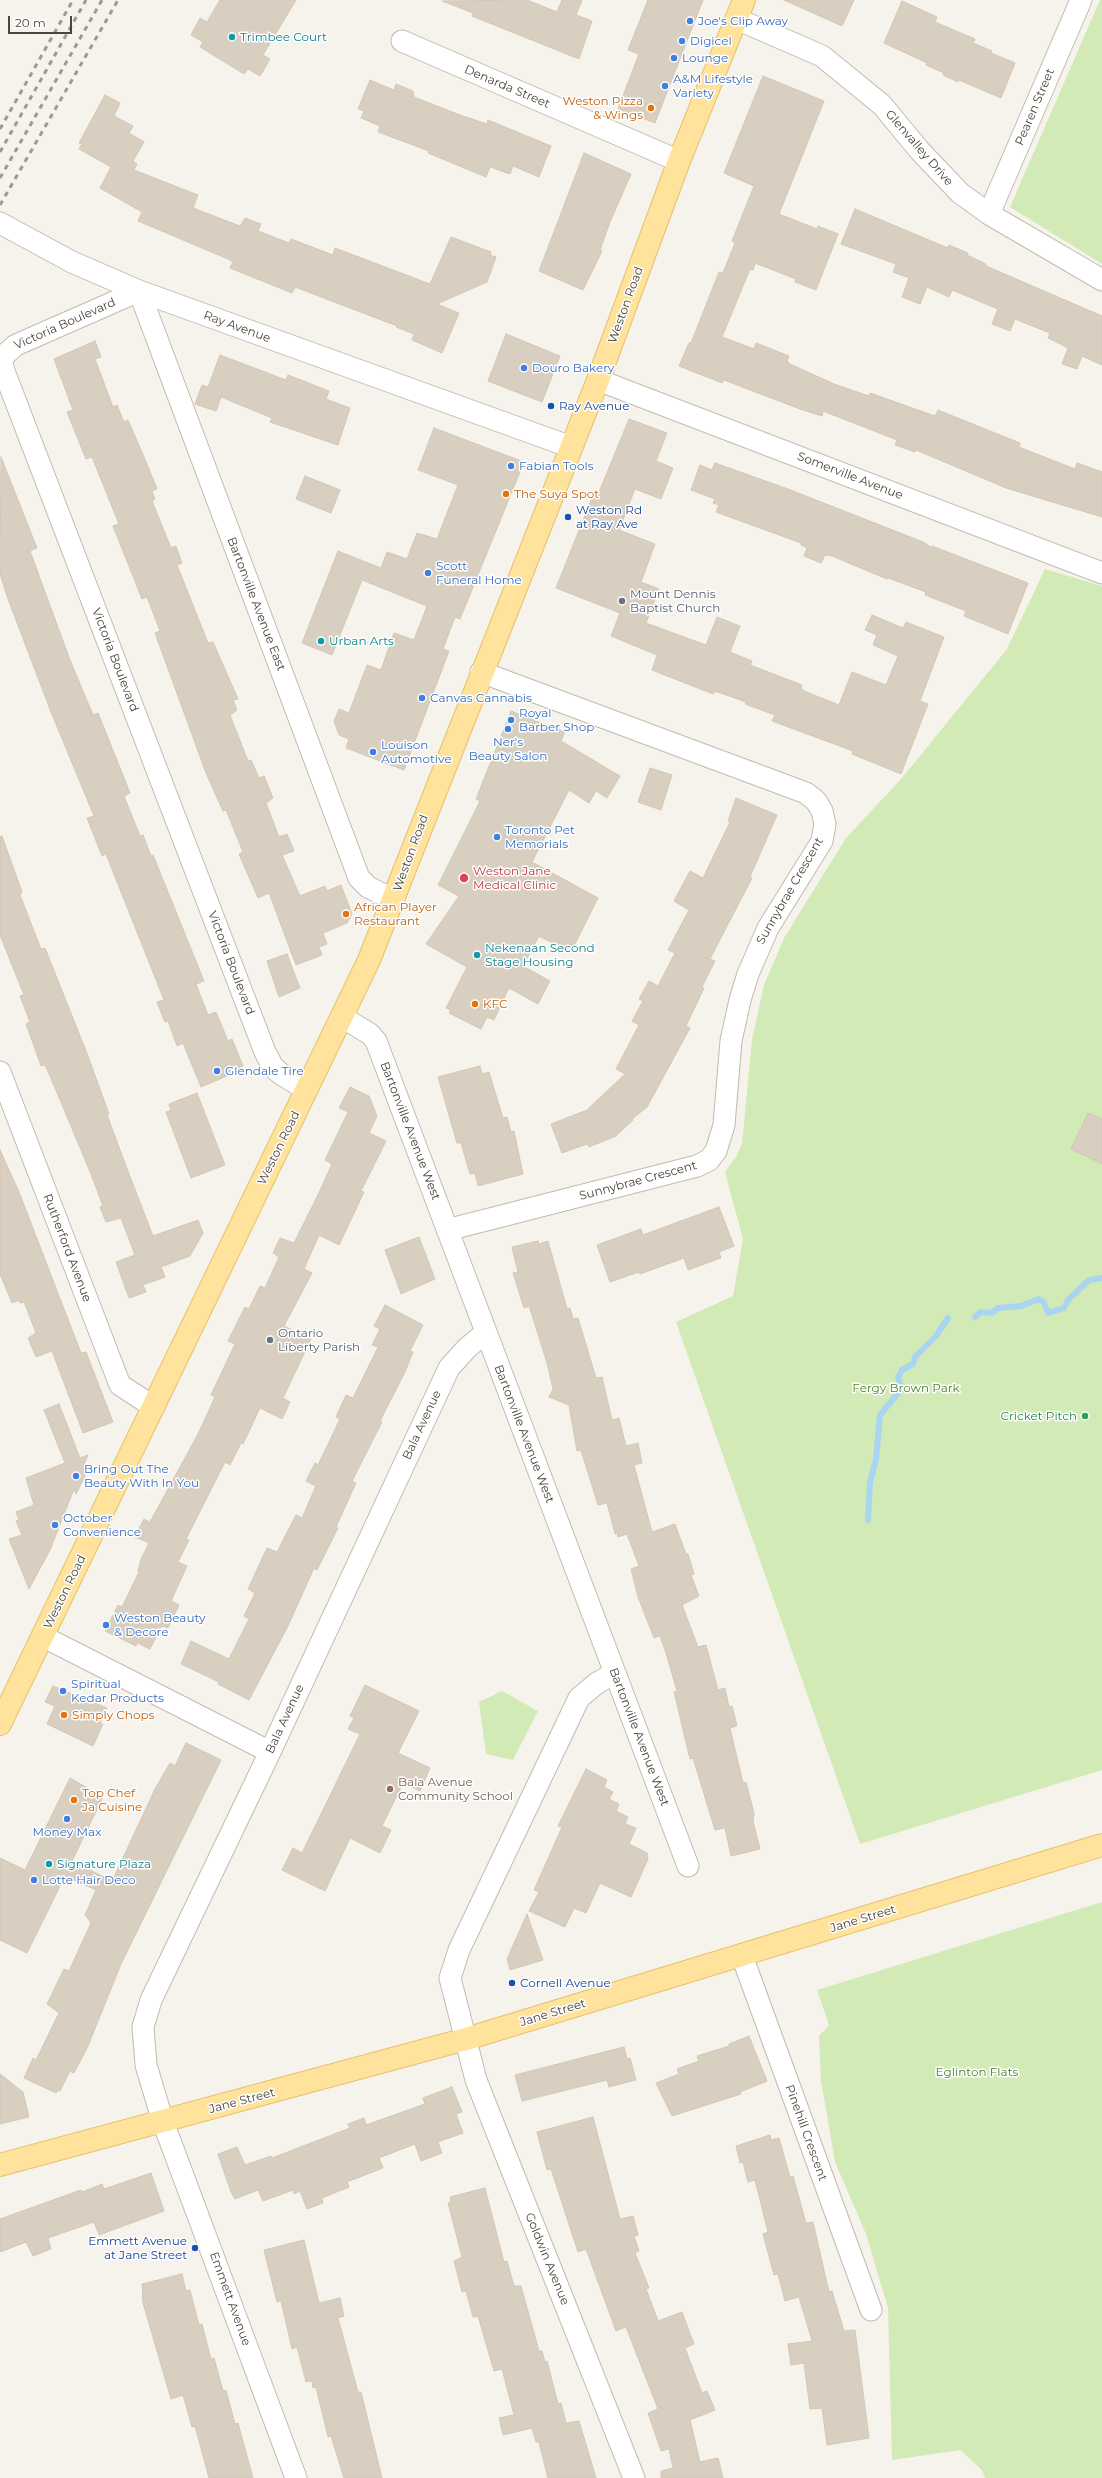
<!DOCTYPE html>
<html>
<head>
<meta charset="utf-8">
<style>
  body { margin:0 }
  #map { position:relative; width:1102px; height:2478px; overflow:hidden; background:#f6f3ec; font-family:Montserrat,sans-serif }
  canvas { display:block }
  .scale { position:absolute; left:8px; top:16px; width:64px; height:18px; box-sizing:border-box; border:2px solid #4b4439; border-top:0; padding-left:5px; font-size:12px; line-height:14px; white-space:nowrap; color:#4b4439; -webkit-text-stroke:3px #fff; paint-order:stroke }
</style>
</head>
<body>
<div id="map">
<canvas width="1102" height="2478"></canvas>
<div class="scale">20 m</div>
</div>
<script>
const ctx = document.querySelector('canvas').getContext('2d');
ctx.lineJoin = 'round';
function paint(path, color) { ctx.fillStyle = color; ctx.fill(path, 'evenodd'); }
const shape = rows => new Path2D(rows.map(r => 'M' + r).join(''));
function stroke(path, color, width, dash) { ctx.strokeStyle = color; ctx.lineWidth = width; ctx.lineCap = dash ? 'butt' : 'round'; ctx.setLineDash(dash || []); ctx.stroke(path); }
function label(font, color, halo, rows, align = 'center') {
  ctx.font = font + ' Montserrat,sans-serif'; ctx.lineWidth = 3; ctx.setLineDash([]); ctx.textBaseline = 'middle'; ctx.strokeStyle = halo; ctx.fillStyle = color; for (const [text, x, y, turn = 0] of rows) {
    ctx.save(); ctx.translate(x, y); ctx.rotate((+turn || 0) * Math.PI / 180); ctx.textAlign = isNaN(turn) ? turn : align; if (halo) ctx.strokeText(text, 0, 0); ctx.fillText(text, 0, 0); ctx.restore();
  }
}
paint(shape([
  [1100,0,1102,0,1102,264,1010,207],
  [1045,569,1102,586,1102,1770,860,1844,676,1322,733,1296,743,1239,725,1172,736,1157,742,1144,752,1039,764,985,784,938,846,838,902,778,1007,649],
  [502,1691,538,1711,513,1760,486,1754,479,1702],
  [1102,1902,1102,2478,985,2478,982,2470,960,2450,892,2460,888,2308,866,2234,835,2162,821,2081,819,2036,829,2025,817,1990]
]), '#d2eab5');
stroke(shape([
  [975,1317,981,1312,992,1313,998,1308,1021,1306,1039,1299,1044,1303,1048,1313,1058,1310,1064,1308,1068,1300,1089,1280,1102,1278],
  [868,1520,870,1483,876,1459,880,1415,899,1392,901,1387,898,1378,902,1370,913,1364,915,1357,936,1336,948,1318]
]), '#a9d4f2', 6);
const building = shape([
  [220,0,296,0,263,55,270,59,260,76,248,69,244,74,200,47,203,42,191,35,200,18,207,22,220,0],
  [527,0,557,12,562,0,582,0,576,15,592,21,579,59,472,16,473,13,442,1,527,0],
  [648,0,703,0,655,123,618,109,639,54,628,50,648,0],
  [784,0,854,0,842,26,784,0],
  [902,1,937,17,935,22,975,39,973,43,992,51,991,53,1015,63,1001,98,959,80,958,82,943,75,944,73,926,65,927,63,884,43,902,1],
  [763,76,824,101,779,214,817,229,818,226,838,234,816,290,795,282,796,279,755,263,753,270,750,269,722,337,754,349,756,343,789,356,787,361,790,364,834,384,869,396,870,393,935,416,938,410,1020,443,1019,447,1075,469,1077,463,1102,472,1102,517,1006,488,916,450,915,452,895,445,897,440,823,411,822,416,800,409,724,380,722,383,679,366,689,343,691,343,719,272,723,273,735,243,732,241,754,186,724,173,763,76],
  [370,80,394,90,396,84,413,91,414,97,460,115,487,124,488,120,551,146,539,177,513,166,510,174,490,167,486,177,428,153,429,151,378,132,380,126,361,118,364,111,358,109,370,80],
  [105,95,120,103,114,116,133,126,129,133,144,142,133,161,137,164,134,170,198,195,193,208,240,226,245,218,261,224,258,231,289,243,291,239,333,255,335,248,430,284,451,237,491,252,490,255,496,257,487,282,437,304,459,313,442,353,412,340,414,334,396,327,397,326,295,287,292,293,230,268,233,262,228,259,138,221,142,212,100,188,111,167,79,149,82,144,79,143,105,95],
  [584,153,631,174,610,222,600,250,602,251,583,290,539,271,584,153],
  [855,209,948,248,949,245,968,253,967,255,986,264,986,266,1102,316,1102,365,1082,356,1077,369,1062,364,1068,348,1048,338,1050,333,1015,319,1010,331,992,324,998,309,952,290,949,297,927,287,920,304,902,297,909,278,893,272,896,264,841,244,855,209],
  [506,334,560,356,542,402,488,381,506,334],
  [95,341,101,357,95,359,113,407,117,405,124,422,128,420,144,457,157,489,152,491,155,499,152,501,171,548,176,546,182,563,177,565,208,643,213,642,238,699,233,700,237,710,230,715,248,761,251,760,259,778,264,776,273,798,266,803,279,837,287,834,294,851,282,855,300,896,325,886,327,891,341,885,352,914,347,923,323,933,327,944,319,947,322,955,296,965,269,893,258,898,239,854,243,852,226,810,223,811,206,773,155,633,160,631,147,597,142,599,113,526,119,524,92,457,86,459,67,412,73,410,54,359,95,341],
  [220,355,286,380,288,375,329,391,326,399,350,408,338,445,270,422,272,418,221,397,216,411,195,404,202,385,208,387,220,355],
  [629,419,667,433,656,461,673,468,661,499,635,489,619,530,655,544,641,582,659,589,646,623,706,645,717,617,740,626,730,652,752,661,750,665,802,685,801,688,804,691,839,705,852,672,886,685,898,656,873,645,877,635,865,630,872,615,903,628,906,622,944,637,920,701,928,704,901,774,852,754,853,751,772,721,775,715,745,704,746,702,715,691,713,694,652,670,657,655,611,636,620,613,556,588,593,495,597,497,629,419],
  [434,428,524,462,460,619,455,617,443,649,449,651,404,770,346,748,349,739,339,735,334,721,339,709,349,713,367,665,381,670,394,633,414,640,427,606,362,580,332,655,302,643,338,551,381,568,387,552,407,559,417,533,437,539,458,485,418,470,434,428],
  [1,457,37,548,30,551,70,660,93,715,98,713,130,793,124,796,140,836,143,835,151,856,153,855,204,981,196,984,208,1015,216,1012,228,1041,232,1039,243,1066,238,1068,239,1071,201,1087,183,1043,177,1046,168,1021,165,1022,157,1002,164,1000,106,854,102,856,87,818,94,816,51,712,8,599,0,574,1,457],
  [715,463,788,489,923,542,931,547,932,546,1028,583,1008,634,964,616,966,611,925,595,926,592,888,578,887,579,832,556,825,555,821,563,804,556,807,548,801,545,801,543,716,512,719,505,713,503,715,499,691,490,700,465,712,470,715,463],
  [305,476,340,490,331,513,296,499,305,476],
  [511,711,565,732,561,741,620,776,607,798,596,791,589,803,569,790,532,862,598,898,571,952,539,936,523,966,550,981,538,1004,509,988,494,1020,487,1017,481,1029,449,1013,451,1010,446,1008,467,967,426,944,459,896,438,885,480,801,476,799,511,711],
  [650,768,672,775,661,810,638,802,650,768],
  [736,798,777,815,750,877,752,878,710,959,715,961,702,987,704,988,686,1026,690,1028,647,1107,632,1119,633,1120,616,1136,589,1147,587,1144,562,1153,551,1124,587,1110,625,1074,616,1069,639,1025,632,1021,643,1001,639,999,649,981,658,986,675,953,668,950,689,910,674,901,690,871,703,878,730,822,728,821,736,798],
  [2,836,22,892,20,895,41,949,45,948,88,1056,109,1114,107,1115,126,1166,153,1236,198,1220,203,1233,190,1256,161,1267,165,1277,143,1285,146,1292,129,1298,116,1262,135,1255,121,1218,106,1222,100,1207,103,1206,91,1174,50,1076,45,1065,41,1066,34,1046,26,1024,30,1022,20,996,24,995,0,935,0,837,2,836],
  [287,954,300,988,279,997,267,961,287,954],
  [480,1066,482,1074,489,1072,503,1118,507,1117,511,1132,514,1131,523,1174,478,1186,475,1173,470,1174,461,1143,457,1143,438,1077,480,1066],
  [350,1087,369,1096,377,1116,369,1133,386,1141,361,1191,364,1192,339,1245,319,1235,304,1269,312,1273,284,1326,311,1339,283,1398,290,1402,282,1419,260,1408,243,1444,241,1443,230,1465,225,1462,186,1539,189,1540,178,1562,187,1566,171,1601,179,1605,168,1628,162,1626,150,1649,137,1643,136,1646,105,1631,118,1605,122,1607,139,1572,138,1571,141,1559,149,1543,135,1537,144,1519,150,1522,198,1434,215,1397,211,1395,235,1344,228,1341,245,1307,249,1309,260,1286,265,1288,279,1257,273,1253,280,1238,294,1243,317,1197,332,1164,325,1160,348,1112,339,1108,350,1087],
  [197,1093,225,1165,191,1178,166,1112,171,1110,169,1104,197,1093],
  [1088,1113,1102,1119,1102,1164,1071,1149,1088,1113],
  [0,1150,19,1192,81,1353,86,1352,113,1422,83,1433,52,1351,36,1357,28,1338,36,1333,24,1302,20,1303,19,1300,12,1303,0,1274,0,1150],
  [719,1207,734,1246,719,1252,721,1258,688,1270,684,1258,640,1274,639,1272,610,1282,597,1245,641,1229,643,1235,719,1207],
  [419,1237,435,1279,401,1294,385,1250,419,1237],
  [538,1241,539,1244,548,1241,567,1309,570,1308,573,1319,578,1318,596,1378,602,1377,612,1420,619,1418,626,1446,638,1443,642,1463,634,1465,652,1532,675,1524,686,1554,688,1554,694,1574,691,1575,699,1596,682,1605,698,1647,706,1645,718,1690,725,1688,729,1707,732,1706,737,1726,730,1728,743,1783,746,1782,754,1813,753,1821,760,1849,731,1856,725,1828,715,1830,693,1758,690,1759,674,1692,677,1691,666,1653,660,1636,654,1638,638,1597,631,1569,639,1566,627,1534,618,1537,617,1533,615,1534,607,1503,598,1505,581,1450,577,1451,569,1405,549,1397,553,1389,547,1363,532,1315,529,1306,524,1308,513,1273,518,1272,512,1247,538,1241],
  [385,1305,423,1325,410,1351,413,1352,405,1372,380,1421,382,1422,352,1481,356,1483,336,1527,338,1528,317,1570,314,1568,288,1626,249,1700,218,1684,219,1682,181,1664,191,1641,229,1659,249,1619,244,1616,255,1593,248,1589,267,1548,277,1552,296,1515,302,1518,316,1486,306,1481,315,1463,318,1465,340,1419,336,1417,346,1395,353,1398,378,1347,372,1345,380,1329,374,1326,385,1305],
  [59,1404,80,1458,88,1455,83,1467,86,1474,76,1494,74,1489,50,1550,29,1589,9,1539,22,1535,16,1521,19,1520,16,1512,34,1505,26,1478,65,1463,44,1410,59,1404],
  [365,1685,419,1711,398,1753,430,1768,420,1791,403,1783,382,1826,391,1830,380,1853,350,1838,325,1891,282,1870,293,1848,302,1853,360,1734,348,1729,354,1718,350,1716,365,1685],
  [53,1686,107,1708,100,1723,103,1724,93,1746,47,1724,55,1706,45,1702,53,1686],
  [186,1743,221,1760,121,1964,88,2046,74,2073,70,2071,60,2091,58,2090,56,2093,24,2078,33,2058,36,2060,59,2013,47,2004,64,1969,69,1971,91,1923,85,1915,96,1890,65,1876,27,1953,0,1940,0,1858,25,1870,70,1778,103,1797,72,1861,110,1880,112,1876,114,1877,155,1789,170,1763,175,1766,186,1743],
  [586,1769,607,1780,604,1787,613,1792,609,1799,619,1804,616,1811,628,1817,625,1824,636,1828,629,1844,647,1853,648,1859,631,1897,600,1883,586,1913,574,1908,565,1927,529,1911,539,1892,534,1890,562,1827,558,1826,586,1769],
  [527,1914,543,1960,510,1970,507,1959,527,1914],
  [749,2036,767,2081,740,2092,741,2094,672,2116,656,2083,679,2074,677,2069,699,2061,697,2056,729,2046,729,2044,749,2036],
  [624,2047,627,2059,630,2058,636,2080,609,2087,607,2080,522,2101,515,2075,624,2047],
  [0,2074,23,2092,29,2117,0,2124,0,2074],
  [452,2087,462,2112,456,2114,463,2133,438,2142,442,2153,421,2161,415,2144,379,2158,383,2168,347,2182,349,2187,322,2198,323,2203,307,2209,300,2191,294,2194,293,2190,263,2201,258,2190,235,2199,231,2192,218,2154,237,2147,245,2165,271,2156,272,2158,350,2128,348,2124,364,2118,366,2125,425,2104,423,2098,452,2087],
  [593,2117,620,2219,633,2216,638,2235,634,2236,639,2251,635,2253,649,2288,646,2289,658,2321,682,2312,694,2344,685,2348,702,2393,707,2391,715,2410,690,2420,700,2462,718,2458,723,2478,661,2478,661,2471,673,2468,669,2449,661,2451,648,2413,658,2409,626,2327,616,2331,586,2249,578,2252,551,2169,547,2170,537,2132,593,2117],
  [770,2135,771,2140,779,2138,790,2177,793,2176,806,2223,813,2222,829,2292,832,2291,844,2331,855,2330,869,2438,827,2445,822,2408,810,2409,804,2363,791,2365,788,2344,812,2341,799,2297,785,2301,778,2274,774,2275,763,2234,768,2232,755,2180,748,2182,743,2162,740,2163,736,2146,770,2135],
  [151,2173,164,2211,99,2235,94,2222,48,2238,51,2249,33,2256,26,2242,0,2252,0,2219,81,2190,82,2192,102,2184,104,2189,151,2173],
  [485,2188,504,2262,507,2261,514,2286,521,2286,539,2351,542,2351,545,2362,547,2361,558,2404,561,2403,566,2423,579,2421,596,2478,548,2478,539,2442,536,2442,532,2428,503,2435,499,2418,514,2415,502,2369,494,2371,478,2316,473,2317,466,2291,462,2292,454,2261,462,2257,448,2203,451,2202,450,2197,485,2188],
  [304,2240,319,2303,340,2298,344,2316,338,2318,358,2392,361,2392,382,2478,344,2478,331,2436,328,2437,316,2387,313,2388,312,2381,306,2382,297,2347,292,2349,281,2301,277,2302,264,2250,304,2240],
  [182,2274,186,2291,190,2290,199,2325,202,2324,211,2359,214,2358,223,2391,226,2390,235,2424,238,2423,253,2478,209,2478,195,2426,192,2427,183,2395,171,2399,143,2303,142,2284,182,2274]
]);
paint(building, '#d8cfc1');
stroke(building, '#d3c7b4', 1);
const minor = shape([
  [737,19,822,56,882,105,920,151,960,193,989,214,1102,280],
  [402,41,679,161],
  [989,214,1081,0],
  [0,223,72,262,139,291,571,447],
  [598,380,1102,573],
  [342,1017,370,1034,376,1041,688,1866],
  [0,1072,120,1385,154,1407],
  [307,1090,281,1074,273,1067,265,1052,4,371,1,358,16,345,139,291,359,878,368,887,394,900],
  [447,1230,697,1166,709,1160,716,1151,724,1125,731,1041,740,1000,748,974,768,928,822,841,825,824,822,811,816,801,806,793,481,672],
  [44,1637,270,1752],
  [615,1673,597,1683,579,1698,459,1950,450,1978,476,2080,634,2478],
  [742,1956,871,2310],
  [296,2478,163,2122,146,2065,143,2027,151,2000,270,1752,449,1368,467,1348,485,1333]
]);
const major = shape([
  [0,1724,369,960,598,380,679,161,744,0],
  [0,2165,466,2039,1102,1845]
]);
stroke(minor, '#c2bbae', 23);
stroke(major, '#e6c16a', 24);
stroke(minor, '#fff', 21);
stroke(major, '#ffe39c', 22);
stroke(shape([
  [0,129,73,0],
  [0,152,86,0],
  [0,178,102,0],
  [0,205,118,0]
]), '#9a9a9a', 3, [5, 5]);
for (const [x, y, r, color] of [
  [690,21,4,"#3f7fe0"],
  [232,37,4,"#0f9aa8"],
  [682,41,4,"#3f7fe0"],
  [674,58,4,"#3f7fe0"],
  [665,86,4,"#3f7fe0"],
  [651,108,4,"#e8710a"],
  [524,368,4,"#3f7fe0"],
  [551,406,4,"#1a4fb4"],
  [511,466,4,"#3f7fe0"],
  [506,494,4,"#e8710a"],
  [568,517,4,"#1a4fb4"],
  [428,573,4,"#3f7fe0"],
  [622,601,4,"#6b7280"],
  [321,641,4,"#0f9aa8"],
  [422,698,4,"#3f7fe0"],
  [511,720,4,"#3f7fe0"],
  [508,729,4,"#3f7fe0"],
  [373,752,4,"#3f7fe0"],
  [497,837,4,"#3f7fe0"],
  [464,878,5,"#e0444e"],
  [346,914,4,"#e8710a"],
  [477,955,4,"#0f9aa8"],
  [475,1004,4,"#e8710a"],
  [217,1071,4,"#3f7fe0"],
  [270,1340,4,"#6b7280"],
  [1085,1416,4,"#2e9e5b"],
  [76,1476,4,"#3f7fe0"],
  [55,1525,4,"#3f7fe0"],
  [106,1625,4,"#3f7fe0"],
  [63,1691,4,"#3f7fe0"],
  [64,1715,4,"#e8710a"],
  [390,1789,4,"#8d6e63"],
  [74,1800,4,"#e8710a"],
  [67,1819,4,"#3f7fe0"],
  [49,1864,4,"#0f9aa8"],
  [34,1880,4,"#3f7fe0"],
  [512,1983,4,"#1a4fb4"],
  [195,2248,4,"#1a4fb4"]
]) { const dot = new Path2D(); dot.arc(x, y, r, 0, 2 * Math.PI); ctx.fillStyle = color; ctx.fill(dot); stroke(dot, '#fff', 1.5); }
label('12px', '#366cbe', '#fff', [
  ["Joe's Clip Away",698,21],
  ["Digicel",690,41],
  ["Lounge",682,58],
  ["A&M Lifestyle",673,79],
  ["Variety",673,93],
  ["Douro Bakery",532,368],
  ["Fabian Tools",519,466],
  ["Scott",436,566],
  ["Funeral Home",436,580],
  ["Canvas Cannabis",430,698],
  ["Royal",519,713],
  ["Barber Shop",519,727],
  ["Ner's",508,742,"center"],
  ["Beauty Salon",508,756,"center"],
  ["Louison",381,745],
  ["Automotive",381,759],
  ["Toronto Pet",505,830],
  ["Memorials",505,844],
  ["Glendale Tire",225,1071],
  ["Bring Out The",84,1469],
  ["Beauty With In You",84,1483],
  ["October",63,1518],
  ["Convenience",63,1532],
  ["Weston Beauty",114,1618],
  ["& Decore",114,1632],
  ["Spiritual",71,1684],
  ["Kedar Products",71,1698],
  ["Money Max",67,1832,"center"],
  ["Lotte Hair Deco",42,1880]
], 'left');
label('12px', '#0d838f', '#fff', [
  ["Trimbee Court",240,37],
  ["Urban Arts",329,641],
  ["Nekenaan Second",485,948],
  ["Stage Housing",485,962],
  ["Signature Plaza",57,1864]
], 'left');
label('12px', '#4b4439', '#fff', [
  ["Denarda Street",507,87,23],
  ["Pearen Street",1035,107,-67],
  ["Glenvalley Drive",919,148,49],
  ["Weston Road",626,305,-70],
  ["Victoria Boulevard",65,324,-24],
  ["Ray Avenue",237,327,20],
  ["Somerville Avenue",850,476,21],
  ["Bartonville Avenue East",256,604,69],
  ["Victoria Boulevard",115,660,69],
  ["Weston Road",411,853,-70],
  ["Sunnybrae Crescent",790,891,-60],
  ["Victoria Boulevard",231,963,69],
  ["Bartonville Avenue West",410,1131,69],
  ["Weston Road",279,1148,-64],
  ["Sunnybrae Crescent",638,1181,-15],
  ["Rutherford Avenue",67,1248,69],
  ["Bala Avenue",422,1425,-65],
  ["Bartonville Avenue West",524,1434,69],
  ["Weston Road",65,1592,-64],
  ["Bala Avenue",285,1719,-65],
  ["Bartonville Avenue West",639,1737,69],
  ["Jane Street",863,1919,-17],
  ["Jane Street",553,2013,-17],
  ["Jane Street",242,2101,-15],
  ["Pinehill Crescent",806,2133,70],
  ["Goldwin Avenue",547,2259,68],
  ["Emmett Avenue",230,2299,70]
]);
label('12px', '#c56008', '#fff', [
  ["Weston Pizza",643,101,"right"],
  ["& Wings",643,115,"right"],
  ["The Suya Spot",514,494],
  ["African Player",354,907],
  ["Restaurant",354,921],
  ["KFC",483,1004],
  ["Simply Chops",72,1715],
  ["Top Chef",82,1793],
  ["Ja Cuisine",82,1807]
], 'left');
label('12px', '#164399', '#fff', [
  ["Ray Avenue",559,406],
  ["Weston Rd",576,510],
  ["at Ray Ave",576,524],
  ["Cornell Avenue",520,1983],
  ["Emmett Avenue",187,2241,"right"],
  ["at Jane Street",187,2255,"right"]
], 'left');
label('12px', '#5b616d', '#fff', [
  ["Mount Dennis",630,594],
  ["Baptist Church",630,608],
  ["Ontario",278,1333],
  ["Liberty Parish",278,1347]
], 'left');
label('12px', '#be3a42', '#fff', [
  ["Weston Jane",473,871],
  ["Medical Clinic",473,885]
], 'left');
label('12px', '#4a7f2a', '#fff', [
  ["Fergy Brown Park",906,1388],
  ["Eglinton Flats",977,2072]
]);
label('12px', '#27864d', '#fff', [
  ["Cricket Pitch",1077,1416]
], 'right');
label('12px', '#785e54', '#fff', [
  ["Bala Avenue",398,1782],
  ["Community School",398,1796]
], 'left');
</script>
</body>
</html>
